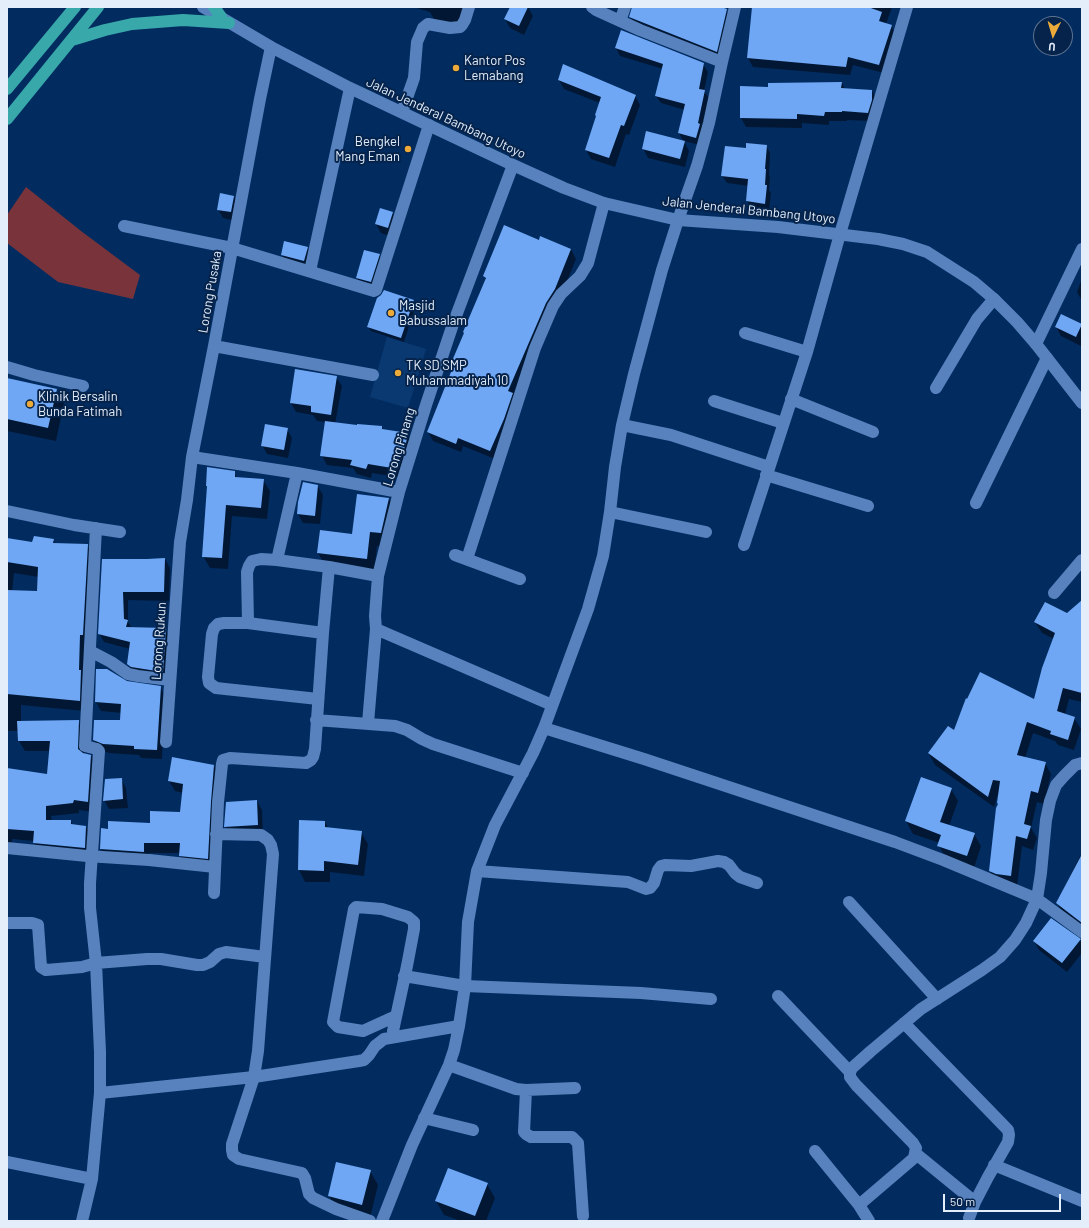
<!DOCTYPE html>
<html>
<head>
<meta charset="utf-8">
<style>
  body { margin:0 }
  #map { position:relative; width:1089px; height:1228px; overflow:hidden; background:#022c60; font-family:Barlow,sans-serif }
  canvas { display:block }
  .frame { position:absolute; inset:0; border:8px solid #e4eefb; pointer-events:none }
  .north { position:absolute; left:1033px; top:16px; width:40px; height:40px; box-sizing:border-box; background:#05234b; border:1px solid #5e7491; border-radius:50%; rotate:185deg; font-size:11px; font-weight:700; line-height:16px; text-align:center; color:#e4eefb }
  .north::after { content:''; display:block; margin:auto; width:14px; height:18px; background:#ebaa39; clip-path:polygon(50% 0,100% 100%,50% 72%,0 100%) }
  .scale { position:absolute; left:943px; top:1194px; width:118px; height:18px; box-sizing:border-box; border:2px solid #e4eefb; border-top:0; padding-left:5px; font-size:12px; line-height:14px; white-space:nowrap; color:#e4eefb; -webkit-text-stroke:3px #05234b; paint-order:stroke }
</style>
</head>
<body>
<div id="map">
<canvas width="1089" height="1228"></canvas>
<div class="frame"></div>
<div class="north">U</div>
<div class="scale">50 m</div>
</div>
<script>
const ctx = document.querySelector('canvas').getContext('2d');
ctx.lineJoin = 'round';
function paint(path, color) { ctx.fillStyle = color; ctx.fill(path, 'evenodd'); }
const shape = rows => new Path2D(rows.map(r => 'M' + r).join(''));
function stroke(path, color, width, dash) { ctx.strokeStyle = color; ctx.lineWidth = width; ctx.lineCap = dash ? 'butt' : 'round'; ctx.setLineDash(dash || []); ctx.stroke(path); }
function label(font, color, halo, rows, align = 'center') {
  ctx.font = font + ' Barlow,sans-serif'; ctx.lineWidth = 4; ctx.setLineDash([]); ctx.textBaseline = 'middle'; ctx.strokeStyle = halo; ctx.fillStyle = color; for (const [text, x, y, turn = 0] of rows) {
    ctx.save(); ctx.translate(x, y); ctx.rotate((+turn || 0) * Math.PI / 180); ctx.textAlign = isNaN(turn) ? turn : align; if (halo) ctx.strokeText(text, 0, 0); ctx.fillText(text, 0, 0); ctx.restore();
  }
}
paint(shape([
  [387,337,426,349,408,408,370,397]
]), '#0a3971');
paint(shape([
  [26,187,81,231,140,275,133,299,58,282,7,243,7,215]
]), '#78343a');
paint(shape([
  [413,7,467,7,459,28,434,19,430,12],
  [511,7,528,7,533,16,524,35,510,28,505,19],
  [633,7,720,7,726,10,731,19,721,60,636,26,630,17],
  [753,7,892,7,886,24,891,26,896,34,884,73,853,65,850,75,753,67,748,58],
  [616,48,703,64,708,72,704,91,709,98,700,145,684,141,689,151,685,167,648,158,643,148,684,142,679,133,685,110,661,103,656,96,663,69,620,56],
  [559,80,635,96,640,105,629,135,626,134,615,167,591,159,586,150,600,103,564,89],
  [842,83,845,89,872,91,877,100,873,121,847,120,847,121,829,121,829,125,802,123,802,128,746,127,741,118,769,88],
  [766,146,770,153,769,175,770,177,769,190,771,193,769,211,752,209,747,201,749,186,727,183,722,176,746,149],
  [234,197,239,206,236,221,223,218,218,209],
  [392,213,398,222,393,237,381,233,376,224],
  [539,241,571,249,576,259,495,459,463,446,461,452,433,441,428,432,455,365,453,361,486,280,484,276],
  [307,247,312,257,309,270,287,264,282,255],
  [379,255,384,264,376,291,362,287,357,278],
  [1082,278,1082,301,1077,292],
  [414,300,416,305,404,342,371,331,368,327],
  [1081,325,1082,343,1081,346,1061,336,1056,327],
  [336,377,342,386,335,424,382,427,383,430,407,434,412,443,403,478,372,473,371,478,357,474,353,468,327,465,322,456,326,422,317,421,313,415,296,412,291,403],
  [7,379,56,390,64,403,56,441,7,431],
  [287,429,292,438,288,458,267,454,262,445],
  [234,472,237,478,263,480,270,491,267,519,232,516,228,569,210,568,203,556],
  [317,485,323,495,320,524,303,523,298,514],
  [358,495,389,499,397,513,389,547,377,546,374,572,326,567,318,553,353,535],
  [7,539,33,543,53,540,56,544,87,545,93,556,85,711,21,705,21,722,78,721,84,732,84,754,91,756,97,766,93,812,79,810,79,813,51,816,52,821,71,821,73,825,86,827,92,837,90,858,40,853,34,843,34,841,12,839,12,847,7,847,7,769,48,775,50,751,25,751,19,741,19,731,7,731],
  [14,573,39,577,38,592,12,591],
  [165,559,170,568,169,601,128,600,128,622,132,628,165,629,170,638,168,680,134,673,128,664,130,649,104,642,99,633,103,560],
  [1082,601,1082,702,1069,699,1065,715,1074,718,1081,729,1074,750,1058,745,1055,741,1033,733,1025,758,1045,763,1051,774,1044,804,1037,802,1031,828,1037,838,1033,850,1022,846,1017,886,996,882,990,871,999,805,999,794,998,794,994,807,935,765,929,754,955,732,1035,700,1054,639,1042,633,1035,622,1067,614],
  [126,682,160,687,165,696,162,759,141,758,139,755,109,753,99,749,94,740,121,721,122,713,101,711,96,702],
  [214,766,220,776,213,869,186,866,180,855,180,853,149,853,149,862,107,859,101,849,102,829,109,830,151,824,181,813,183,793,175,791,169,781],
  [121,779,126,788,128,808,109,809,104,800],
  [951,789,958,801,949,826,974,834,981,846,974,868,946,858,939,846,940,843,913,834,906,821],
  [257,801,262,810,263,834,231,835,225,826],
  [325,821,328,828,361,832,368,844,364,876,330,872,330,882,305,882,299,870],
  [1080,856,1082,857,1082,929,1064,915,1057,903],
  [1080,940,1082,944,1082,953,1067,972,1039,950,1034,941],
  [370,1171,378,1185,370,1218,337,1210,329,1196],
  [487,1184,495,1198,486,1221,461,1221,444,1215,436,1201]
]), '#0007');
paint(shape([
  [510,7,528,7,519,26,504,19],
  [632,7,721,7,727,9,717,52,629,17],
  [752,7,868,7,882,12,879,21,892,25,879,65,848,57,846,67,747,58],
  [621,30,704,63,699,89,705,90,698,123,700,124,696,138,678,133,685,104,655,96,663,64,615,48],
  [563,64,636,95,624,126,621,125,609,158,585,150,596,116,595,115,601,97,558,80],
  [842,82,841,88,872,90,872,100,868,113,842,111,842,112,825,112,824,116,797,114,797,119,740,118,740,86,768,87,768,83],
  [646,131,685,141,680,159,642,149],
  [746,143,767,145,765,169,766,169,765,185,767,185,765,204,746,201,748,179,721,176,725,146,746,148],
  [220,193,234,196,231,212,217,210],
  [380,208,393,212,388,228,375,224],
  [504,225,539,240,540,236,571,249,555,289,546,303,508,391,513,393,504,419,490,451,458,438,456,444,427,432,455,362,452,361,464,333,463,332,486,278,483,276],
  [284,241,308,247,304,261,281,255],
  [364,250,380,254,371,282,356,278],
  [384,290,414,300,401,338,367,327,377,298,381,295],
  [1061,314,1082,324,1076,337,1055,327],
  [295,369,337,376,331,415,311,412,311,406,290,403],
  [7,378,57,389,48,428,7,419],
  [325,421,357,425,357,424,382,426,382,429,408,433,406,443,398,469,368,464,366,469,350,465,352,460,320,456],
  [265,424,288,428,284,450,261,446],
  [207,467,235,471,235,477,264,479,261,508,226,505,222,558,202,557,207,486,206,486],
  [303,482,318,485,315,516,297,514,298,502],
  [357,494,389,498,381,533,370,532,367,559,317,553,320,530,352,534],
  [34,536,54,539,53,543,88,544,83,635,80,635,79,670,81,670,80,701,7,694,7,590,37,591,38,567,7,562,7,538,32,542],
  [165,558,164,592,123,592,124,619,128,620,126,627,166,628,163,672,131,667,127,664,130,642,98,634,102,559,147,559],
  [1082,600,1082,693,1063,688,1057,711,1075,717,1068,740,1050,734,1051,731,1027,722,1017,755,1046,762,1038,793,1031,791,1024,824,1031,826,1027,839,1016,836,1011,876,996,874,989,871,996,808,998,804,997,803,1000,781,993,780,988,797,928,753,948,726,954,730,966,698,967,699,980,672,1034,699,1042,668,1055,633,1034,622,1045,602,1067,613],
  [96,669,107,669,127,681,161,686,157,750,134,749,134,746,103,744,93,740,94,720,120,720,121,704,95,702],
  [79,720,78,749,83,753,91,755,88,802,74,800,73,803,46,806,46,820,71,820,71,824,86,826,85,848,33,843,34,831,7,829,7,768,47,774,50,741,18,741,17,721],
  [172,757,214,765,211,802,208,859,179,856,180,843,144,843,144,852,100,849,101,828,108,829,108,821,150,823,150,811,180,812,183,784,168,781],
  [921,777,952,788,940,822,975,833,967,856,937,846,941,835,905,821],
  [122,778,123,799,103,801,105,779],
  [257,800,258,825,224,827,226,802],
  [299,820,325,821,325,827,362,831,358,865,324,861,324,871,298,870],
  [1082,854,1082,923,1056,903],
  [1051,918,1081,939,1062,963,1033,941],
  [336,1162,371,1170,362,1205,328,1196],
  [448,1168,488,1183,475,1216,435,1201]
]), '#6fa7f4');
stroke(shape([
  [592,7,596,10,640,30,722,62],
  [620,21,625,7],
  [402,112,414,78,417,42,423,28,428,24,450,28,460,27,462,25,465,20,469,7],
  [513,165,453,324,426,405,399,492,378,576,375,616,376,629,552,705],
  [124,226,232,248,374,291,376,290,429,125],
  [310,271,350,88],
  [745,333,807,352],
  [1036,344,1082,249],
  [214,346,373,375],
  [7,367,34,375,83,386],
  [936,388,977,319,994,299],
  [791,399,873,432],
  [714,401,783,423],
  [622,425,671,435,769,467],
  [192,457,297,473,399,492],
  [766,475,868,506],
  [976,503,1047,358],
  [7,511,74,525,120,532],
  [610,512,706,532],
  [744,545,807,352,840,234,907,7],
  [455,555,520,579],
  [467,559,535,348,553,306,561,294,580,276,588,263,604,203],
  [277,560,297,473],
  [1054,593,1082,560],
  [248,623,247,572,249,566,252,561,261,559,277,560,329,567],
  [90,651,111,662,128,674,138,676,170,680],
  [318,699,216,688,209,683,208,677,212,634,214,628,218,624,224,623,248,623,323,633],
  [316,720,395,726,407,730,422,739,433,744,523,773],
  [368,723,376,629],
  [544,728,644,759,895,842,943,860,1037,899,1082,932],
  [166,742,180,542,187,500,192,457,214,346,260,99,271,47],
  [216,834,261,835,268,840,271,845,273,854,258,1051,254,1077,232,1144,232,1150,233,1155,239,1159,302,1173,305,1178,309,1194,313,1198,336,1209,370,1221],
  [7,848,87,856,149,860,215,867],
  [477,871,628,882,646,889,650,888,654,883,658,870,661,866,665,865,691,866,718,861,724,862,729,865,735,873,740,877,757,883],
  [214,893,218,802,222,764,223,760,230,758,306,763,311,760,313,757,315,749,323,633,329,567,378,576],
  [849,902,937,999],
  [7,923,32,923,38,925,41,967,46,970,82,967,96,963,147,959,161,959,197,965,203,965,210,962,219,954,226,952,265,957],
  [404,976,465,986,641,993,711,999],
  [778,996,850,1072],
  [904,1023,1008,1130,1009,1135,1008,1142,988,1177,975,1202,969,1218],
  [393,1031,407,966,414,929,414,922,408,917,382,909,356,907,354,909,333,1022,338,1027,363,1031,396,1016],
  [449,1065,516,1089,526,1090,575,1088],
  [526,1090,524,1132,526,1134,531,1137,572,1137,578,1143,583,1216],
  [100,1093,254,1077,359,1061,364,1060,369,1055,375,1046,384,1039,459,1026],
  [424,1118,473,1130],
  [815,1151,859,1205,869,1221],
  [915,1153,975,1202],
  [7,1162,92,1179],
  [994,1165,1082,1201],
  [859,1205,914,1158,916,1148,913,1143,856,1085,850,1077,850,1072,852,1068,871,1051,921,1009,982,970,1000,957,1015,940,1026,923,1037,899,1041,873,1046,820,1050,801,1056,785,1064,776,1075,765,1082,763],
  [82,1221,92,1179,100,1093,100,1052,96,963,90,908,90,883,99,751,97,749,85,746,96,528],
  [382,1221,412,1145,449,1065,454,1050,459,1026,465,986,468,922,477,871,495,825,533,753,544,728,588,609,603,556,610,512,615,467,622,425,634,374,662,270,678,220,697,166,709,123,722,62,735,7]
]), '#5782bd', 12);
stroke(shape([
  [203,7,271,47,350,88,513,165,564,188,604,203,678,220,778,227,878,239,903,244,927,252,974,282,994,299,1017,322,1036,344,1082,403]
]), '#5782bd', 12);
stroke(shape([
  [214,7,221,17],
  [72,40,105,30,132,24,183,20,229,23],
  [7,89,75,7],
  [7,119,98,7]
]), '#38a8aa', 12);
for (const [x, y, r, color] of [
  [456,68,4,"#ebaa39"],
  [408,149,4,"#ebaa39"],
  [391,313,4,"#ebaa39"],
  [398,373,4,"#ebaa39"],
  [30,404,4,"#ebaa39"]
]) { const dot = new Path2D(); dot.arc(x, y, r, 0, 2 * Math.PI); ctx.fillStyle = color; ctx.fill(dot); stroke(dot, '#05234b', 1.5); }
label('13px', '#e4eefb', '#05234b', [
  ["Kantor Pos",464,61],
  ["Lemabang",464,76],
  ["Bengkel",400,142,"right"],
  ["Mang Eman",400,157,"right"],
  ["Masjid",399,306],
  ["Babussalam",399,321],
  ["TK SD SMP",406,366],
  ["Muhammadiyah 10",406,381],
  ["Klinik Bersalin",38,397],
  ["Bunda Fatimah",38,412]
], 'left');
label('13px', '#e4eefb', '#05234b', [
  ["Jalan Jenderal Bambang Utoyo",446,118,25],
  ["Jalan Jenderal Bambang Utoyo",749,210,6],
  ["Lorong Pusaka",210,292,-80],
  ["Lorong Pinang",399,447,-73],
  ["Lorong Rukun",159,641,-86]
]);
</script>
</body>
</html>
